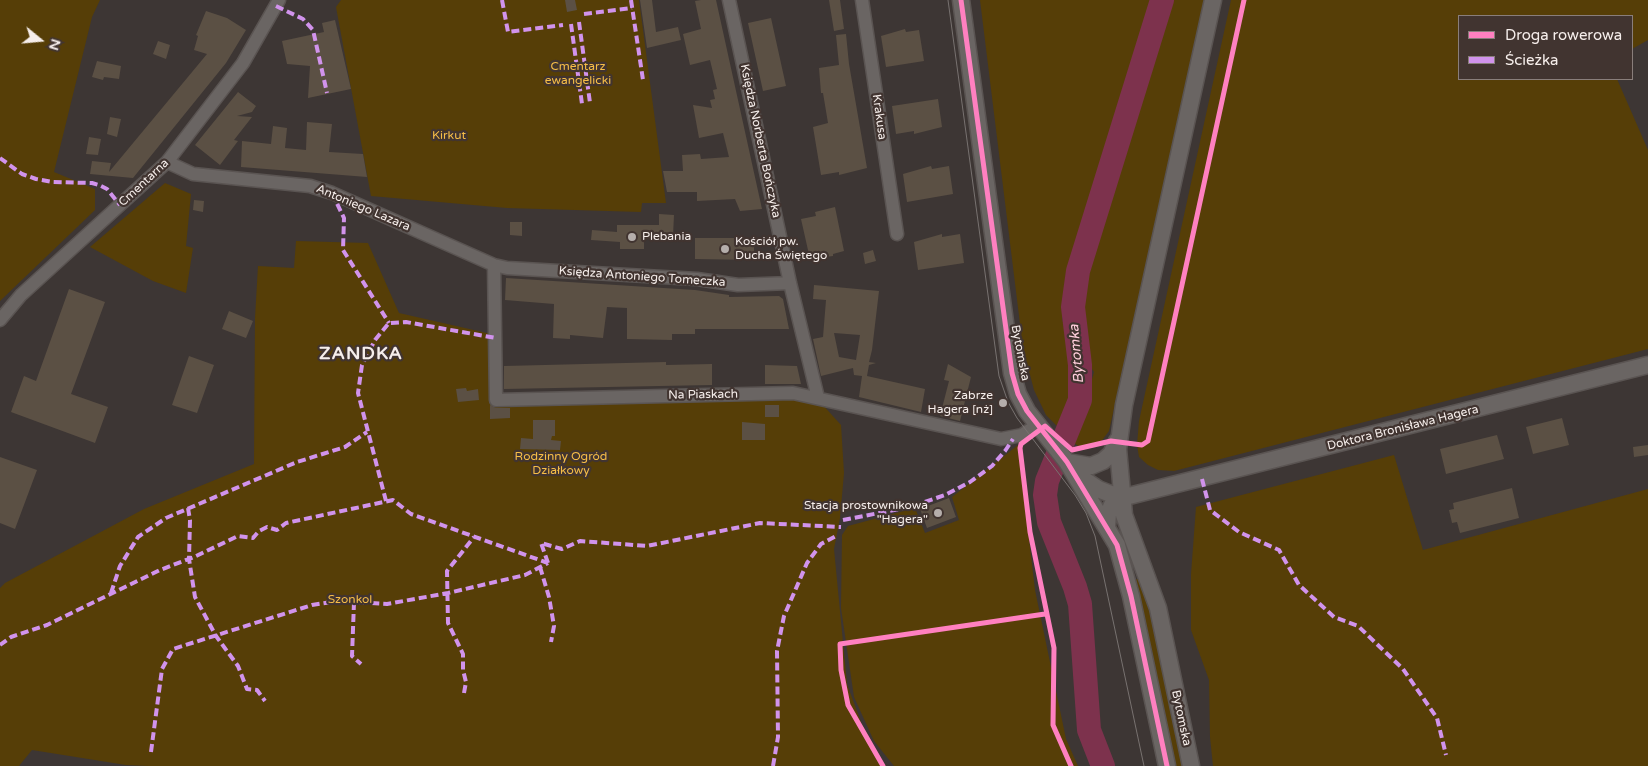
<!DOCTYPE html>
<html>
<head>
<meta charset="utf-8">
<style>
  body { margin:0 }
  #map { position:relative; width:1648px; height:766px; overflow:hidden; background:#3d3634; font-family:"Varela Round",sans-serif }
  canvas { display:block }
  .legend { position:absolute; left:1458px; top:15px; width:175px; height:65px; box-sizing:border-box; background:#413430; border:1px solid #897e7b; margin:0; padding:6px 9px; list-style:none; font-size:15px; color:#f6eeeb }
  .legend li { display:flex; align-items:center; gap:10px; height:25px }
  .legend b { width:25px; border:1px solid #897e7b }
  .north { position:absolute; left:15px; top:15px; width:50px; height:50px; -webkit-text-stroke:4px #413430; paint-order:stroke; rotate:107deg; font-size:14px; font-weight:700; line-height:20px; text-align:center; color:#f6eeeb }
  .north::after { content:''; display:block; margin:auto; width:18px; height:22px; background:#f6eeeb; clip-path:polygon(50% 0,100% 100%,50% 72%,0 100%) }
</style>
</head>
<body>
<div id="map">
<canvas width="1648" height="766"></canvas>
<ul class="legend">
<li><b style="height:6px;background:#ff80c0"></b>Droga rowerowa</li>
<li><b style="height:6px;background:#d193ec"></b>Ścieżka</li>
</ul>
<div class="north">N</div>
</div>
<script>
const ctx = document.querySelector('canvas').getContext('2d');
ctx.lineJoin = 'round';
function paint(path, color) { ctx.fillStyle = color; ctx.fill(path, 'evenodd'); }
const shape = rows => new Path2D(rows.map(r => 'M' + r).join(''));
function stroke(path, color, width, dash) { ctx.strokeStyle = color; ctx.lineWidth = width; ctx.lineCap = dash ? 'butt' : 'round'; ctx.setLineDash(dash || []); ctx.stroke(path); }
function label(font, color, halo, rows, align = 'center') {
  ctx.font = font + ' "Varela Round",sans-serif'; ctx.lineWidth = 4.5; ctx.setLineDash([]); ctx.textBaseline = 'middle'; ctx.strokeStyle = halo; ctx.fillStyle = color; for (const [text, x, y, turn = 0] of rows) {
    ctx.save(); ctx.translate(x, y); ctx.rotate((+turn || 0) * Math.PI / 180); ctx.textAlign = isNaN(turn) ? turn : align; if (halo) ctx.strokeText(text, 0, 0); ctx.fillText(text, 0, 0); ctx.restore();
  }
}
paint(shape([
  [0,0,100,0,92,17,54,172,95,189,95,210,0,301],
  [341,0,639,0,666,203,642,203,641,212,507,208,371,196,336,7],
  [980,0,1156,0,1066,273,1062,318,1076,384,1059,428,1046,415,1034,390,1023,348],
  [1171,0,1204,0,1109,431,1098,446,1081,448,1074,443,1094,372,1082,354,1078,321,1082,280,1095,232],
  [1231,0,1648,0,1648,40,1632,49,1632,16,1459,16,1459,79,1617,79,1648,150,1648,349,1174,471,1158,470,1148,465,1139,457,1137,445,1139,421],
  [165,183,191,194,186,246,193,248,186,293,153,281,90,247],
  [296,241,368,243,399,313,500,336,500,403,812,393,841,425,844,473,840,518,834,549,847,684,872,752,886,766,148,766,126,765,32,750,19,766,0,766,0,588,5,583,144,509,254,464,255,318,258,266,294,268],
  [1018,445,1035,590,1066,739,1078,766,894,766,874,741,854,697,841,608,842,535,848,526,915,508,925,533,959,520,952,497],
  [1394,455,1423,550,1648,489,1648,766,1213,766,1210,737,1209,680,1191,630,1191,574,1196,507],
  [1140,578,1150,610,1183,766,1174,766,1134,580]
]), '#563e07');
stroke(shape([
  [1103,766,1089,730,1080,604,1075,587,1049,522,1045,495,1047,481,1080,400,1080,365,1073,307,1078,271,1162,0]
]), '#7d324d', 24);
paint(shape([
  [565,0,575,0,577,10,567,12],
  [640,0,652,0,656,32,678,27,681,40,647,48],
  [701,0,716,0,762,209,740,211,735,199,697,201,697,192,667,192,663,171,683,171,682,155,700,154,701,159,729,157,723,133,699,138,693,105,712,108,710,100,715,99,713,90,717,89,710,60,690,65,683,34,701,29,695,1],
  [829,0,840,0,844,29,834,31],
  [206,11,227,18,246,30,226,63,133,178,90,174,92,161,111,163,109,172,207,54,194,50,198,36,196,35],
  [771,18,786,86,763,91,748,23],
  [335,20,351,89,308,98,310,66,287,64,282,41,324,32,322,23],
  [905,29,906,32,919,30,924,61,886,67,881,36],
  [846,34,849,64,867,168,839,175,839,172,821,175,813,127,828,123,823,93,821,93,819,68,839,65,836,35],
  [158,41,170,45,166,59,153,54],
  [97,61,121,66,119,79,104,77,103,80,92,77],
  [238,92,256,106,252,112,237,116,252,117,234,140,238,141,220,165,195,145],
  [938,99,942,127,914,134,914,131,896,134,892,106],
  [110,117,121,119,117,137,107,134],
  [307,122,332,124,329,152,363,154,367,177,241,167,242,141,271,144,273,126,287,128,285,148,306,150],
  [89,137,101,139,98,155,86,154],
  [931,166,932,169,949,166,953,194,907,202,903,174],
  [194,200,204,201,203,212,193,210],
  [835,207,844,251,833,254,833,256,810,259,801,219,816,216,815,212],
  [659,214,674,215,673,236,644,235,644,249,620,249,620,242,591,240,592,230,617,232,617,225,659,225],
  [510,222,522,222,522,236,510,235],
  [942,234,942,237,960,234,964,263,918,270,914,242],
  [695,238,754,238,754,260,695,259],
  [873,250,876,261,865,264,863,253],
  [506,278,695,290,729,295,729,297,779,296,783,299,789,329,695,329,695,334,672,334,672,340,627,339,627,308,607,307,603,338,570,335,570,339,553,338,554,304,505,300],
  [814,285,879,291,872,350,869,362,876,363,869,365,867,376,925,389,921,412,859,397,862,376,854,375,853,368,821,376,813,339,823,337,826,300,813,299],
  [834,333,860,335,856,360,839,357],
  [69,289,105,302,71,394,108,407,95,443,11,412,24,376,36,381],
  [229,311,253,321,246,338,222,329],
  [189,356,214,365,197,413,172,405],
  [666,362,666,365,712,364,712,385,504,389,504,366],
  [948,364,971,377,960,421,940,416,949,381,944,380],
  [765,365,797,366,801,384,765,384],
  [466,388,467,391,478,389,479,400,458,402,456,389],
  [490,405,496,408,510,408,510,418,490,419],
  [765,405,779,405,779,417,765,417],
  [1562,418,1569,445,1533,454,1526,427],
  [533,420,555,420,555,436,552,436,551,440,561,441,560,450,520,449,521,438,533,439],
  [742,422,765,424,765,440,742,440],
  [1497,435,1504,459,1446,474,1440,449],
  [1648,445,1648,455,1634,457,1633,447],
  [0,457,37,470,15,529,0,523],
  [1512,488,1519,518,1460,533,1457,522,1452,523,1449,510,1454,509,1453,503],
  [949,498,956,517,927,528,920,509]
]), '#5b5044');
const minor = shape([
  [729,0,790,283,818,398],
  [862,0,897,234],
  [167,162,193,174,310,186,332,193,494,265,507,268,697,279,738,285,790,283],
  [494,265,496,400,793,393,1001,439,1022,435,1037,425],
  [0,320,21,295,167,162,243,63,279,0]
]);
const tertiary = shape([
  [961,0,1012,373,1018,394,1027,411,1067,462,1117,545,1131,596,1167,766],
  [1067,462,1091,466,1103,461,1111,454,1117,441],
  [1080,477,1098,489,1121,498],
  [1107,526,1108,514,1112,505,1121,498,1648,365],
  [1191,766,1158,608,1124,515,1118,449,1124,405,1213,0]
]);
stroke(minor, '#5a5452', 15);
stroke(tertiary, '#5a5452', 19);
stroke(minor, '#6a6563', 12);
stroke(tertiary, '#6a6563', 16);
stroke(shape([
  [948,0,999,376,1008,402,1017,418,1075,495,1086,513,1095,536,1144,766]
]), '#787270', 1);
stroke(shape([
  [502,0,508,32,563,25],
  [631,0,643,80],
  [276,6,303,19,313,30,327,93],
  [584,14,632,8],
  [579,22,590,103],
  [571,24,582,104],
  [0,158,22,174,36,179,53,182,92,183,99,185,107,189,120,205],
  [332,193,344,218,343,250,389,323],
  [1202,479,1210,510,1239,532,1279,550,1299,585,1334,617,1358,626,1403,669,1437,718,1446,755],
  [386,501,358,393,362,365,375,340,389,323,406,322,496,338],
  [188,508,190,520,189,559,195,597,216,636,238,666,247,689,257,690,265,701],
  [843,520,910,507,945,495,970,482,992,466,1005,451,1013,439],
  [548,563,541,543,562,549,580,541,647,546,760,523,841,527],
  [540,567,549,597,554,626,551,642],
  [111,593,120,566,138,537,166,518,297,462,345,447,367,432],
  [354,602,352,656,361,664],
  [0,645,11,637,47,625,160,570,194,557,238,536,253,538,259,531,267,527,277,530,286,523,393,500,411,514,548,563],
  [464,693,466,682,463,670,463,654,448,623,447,571,474,537],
  [151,752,162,669,173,649,312,605,338,601,387,604,448,593,525,575,548,563],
  [773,766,778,737,777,651,784,616,807,563,821,544,838,535]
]), '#d193ec', 4, [8, 4]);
stroke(shape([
  [961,0,1012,373,1018,394,1027,411,1067,462,1117,545,1131,596,1167,766],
  [883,766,848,705,841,670,840,644,1045,614],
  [1071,766,1053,725,1054,648,1030,532,1020,448,1021,444,1045,426,1072,450,1111,441,1142,445,1148,441,1244,0]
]), '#ff80c0', 5);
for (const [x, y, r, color] of [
  [632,237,5,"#b5aeab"],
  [725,249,5,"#b5aeab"],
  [1003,403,5,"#b5aeab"],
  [938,513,5,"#b5aeab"]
]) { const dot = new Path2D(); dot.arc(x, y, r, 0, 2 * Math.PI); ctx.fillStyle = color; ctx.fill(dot); stroke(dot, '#413430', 2); }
label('12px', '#f7be47', '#413430', [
  ["Cmentarz",578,67],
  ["ewangelicki",578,81],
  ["Kirkut",449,136],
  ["Rodzinny Ogród",561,457],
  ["Działkowy",561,471],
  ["Szonkol",350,600]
]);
label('12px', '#f6eeeb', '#413430', [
  ["Krakusa",879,117,82],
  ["Księdza Norberta Bończyka",760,141,78],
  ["Cmentarna",144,183,-43],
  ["Antoniego Lazara",363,208,23],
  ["Księdza Antoniego Tomeczka",642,277,4],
  ["Bytomska",1020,353,79],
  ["Na Piaskach",703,395,-1],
  ["Doktora Bronisława Hagera",1403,428,-14],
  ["Bytomska",1181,718,78]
]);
label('12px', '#f6eeeb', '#413430', [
  ["Plebania",642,237],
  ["Kościół pw.",735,242],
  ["Ducha Świętego",735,256],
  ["Zabrze",993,396,"right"],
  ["Hagera [nż]",993,410,"right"],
  ["Stacja prostownikowa",928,506,"right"],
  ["\"Hagera\"",928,520,"right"]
], 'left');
label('italic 14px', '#fecdda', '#413430', [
  ["Bytomka",1077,354,-95]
]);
ctx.letterSpacing = '1px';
label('bold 18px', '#f6eeeb', '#413430', [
  ["ZANDKA",361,354]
]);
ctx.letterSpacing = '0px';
</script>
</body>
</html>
